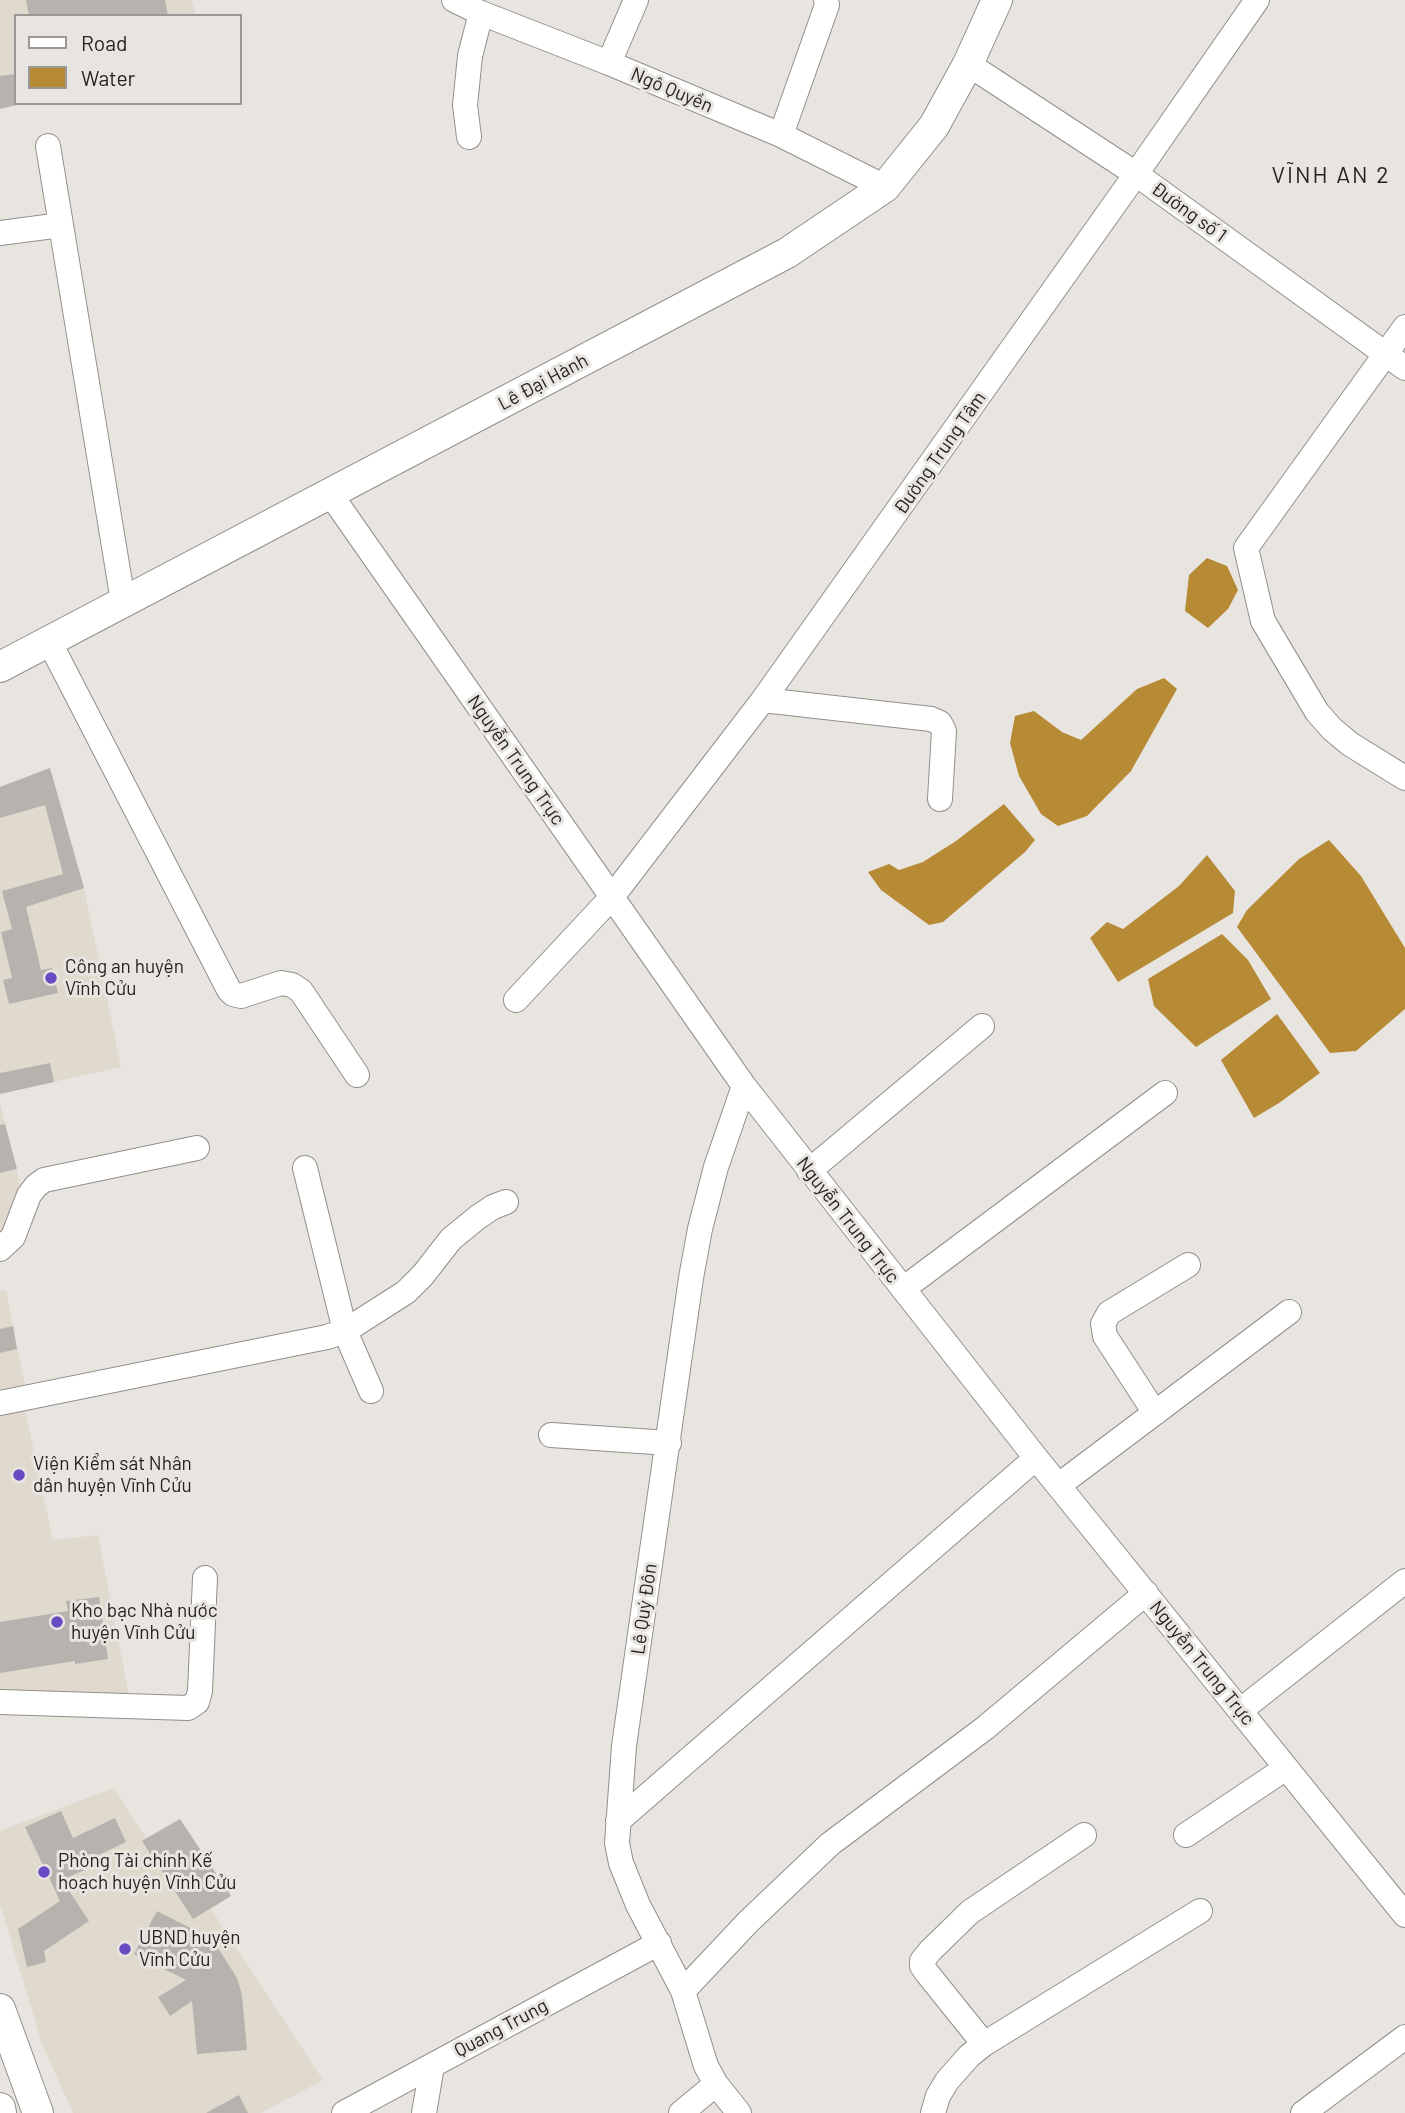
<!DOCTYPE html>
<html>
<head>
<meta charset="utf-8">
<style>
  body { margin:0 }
  #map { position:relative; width:1405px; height:2113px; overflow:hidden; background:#e8e5e0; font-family:Barlow,sans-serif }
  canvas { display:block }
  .legend { position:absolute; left:14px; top:14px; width:228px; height:91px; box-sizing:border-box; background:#e8e5e0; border:2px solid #9a9794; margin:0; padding:9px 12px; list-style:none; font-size:21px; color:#242321 }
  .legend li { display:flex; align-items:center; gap:14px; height:35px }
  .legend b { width:35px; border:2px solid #9a9794 }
</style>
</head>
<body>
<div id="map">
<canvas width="1405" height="2113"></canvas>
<ul class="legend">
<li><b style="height:9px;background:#fff"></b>Road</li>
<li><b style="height:19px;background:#b78a36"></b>Water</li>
</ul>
</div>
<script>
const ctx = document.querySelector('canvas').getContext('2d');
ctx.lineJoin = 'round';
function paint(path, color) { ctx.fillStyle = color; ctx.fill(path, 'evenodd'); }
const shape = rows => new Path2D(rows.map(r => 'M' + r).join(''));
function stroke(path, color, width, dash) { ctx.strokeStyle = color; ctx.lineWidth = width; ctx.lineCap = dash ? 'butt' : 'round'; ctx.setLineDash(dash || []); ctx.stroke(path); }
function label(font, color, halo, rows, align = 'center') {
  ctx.font = font + ' Barlow,sans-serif'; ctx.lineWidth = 6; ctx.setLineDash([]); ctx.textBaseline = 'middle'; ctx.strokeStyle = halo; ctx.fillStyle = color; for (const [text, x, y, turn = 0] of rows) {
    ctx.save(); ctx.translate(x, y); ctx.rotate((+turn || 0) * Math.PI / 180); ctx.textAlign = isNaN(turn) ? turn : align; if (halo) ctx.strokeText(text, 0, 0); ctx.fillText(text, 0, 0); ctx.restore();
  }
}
paint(shape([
  [0,0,192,0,196,16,16,16,16,103,26,103,0,109],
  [50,768,84,888,121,1067,0,1094,0,787],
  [0,1102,23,1196,0,1242],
  [6,1290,26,1391,0,1396,0,1291],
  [24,1405,53,1540,98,1535,130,1701,0,1695,0,1410],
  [114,1788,146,1838,180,1819,231,1896,211,1909,323,2080,261,2113,73,2113,42,2044,0,1904,0,1831]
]), '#e0d9ce');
paint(shape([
  [1207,558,1227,566,1238,590,1228,609,1208,628,1185,611,1189,575],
  [1164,678,1177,689,1131,771,1087,816,1058,826,1041,814,1019,776,1010,743,1015,716,1034,711,1062,732,1081,740,1137,689],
  [1004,804,1035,840,1025,852,943,922,929,925,881,890,868,872,889,864,899,870,923,862,956,841],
  [1329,840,1361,876,1405,948,1405,1009,1356,1051,1330,1053,1237,927,1247,910,1299,859],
  [1207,855,1235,891,1233,913,1118,982,1090,938,1107,922,1123,929,1179,886],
  [1222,934,1248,960,1271,999,1196,1047,1154,1006,1148,979],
  [1277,1014,1320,1073,1279,1103,1254,1118,1221,1060]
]), '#b78a36');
paint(shape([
  [26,0,165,0,168,16,29,16],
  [16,74,16,105,0,109,0,76],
  [50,768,84,888,26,907,41,970,52,968,58,993,9,1004,3,980,12,978,1,932,12,929,2,891,63,874,45,805,0,818,0,787],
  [50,1063,54,1082,0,1094,0,1073],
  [5,1124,17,1169,0,1173,0,1125],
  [13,1326,17,1349,0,1353,0,1329],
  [99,1597,108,1659,75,1664,75,1661,0,1673,0,1622,68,1611,66,1601],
  [61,1811,73,1838,115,1818,126,1842,84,1862,87,1869,62,1880,89,1921,44,1951,46,1962,27,1967,18,1929,60,1901,25,1827],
  [180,1819,231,1896,193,1919,142,1841],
  [157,1911,206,1936,218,1948,237,1978,242,1995,247,2050,197,2054,192,2001,170,2016,158,1997,186,1980,134,1954],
  [239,2095,248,2113,206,2113]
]), '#b6b3ae');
const minor = shape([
  [454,0,481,13,609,63,781,135,885,187],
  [609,63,636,0],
  [968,64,1136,174,1405,368],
  [781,135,827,5,826,0],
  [469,137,465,105,470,56,481,13],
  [48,146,123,601],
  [0,233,61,225],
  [1405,327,1246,548,1263,621,1317,712,1332,729,1350,744,1405,778],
  [331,495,744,1086,1036,1458,1405,1915],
  [49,641,229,990,233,994,241,996,281,983,292,985,301,991,357,1075],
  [763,700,931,719,940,723,944,731,940,799],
  [516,1000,612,897,763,700,1136,174,1257,0],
  [305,1168,345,1331,371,1391],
  [809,1171,982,1026],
  [0,1249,13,1237,29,1195,36,1186,44,1180,197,1148],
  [903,1289,1165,1093],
  [0,1403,327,1337,345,1331,406,1292,423,1275,451,1239,478,1217,493,1207,506,1202],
  [1155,1413,1105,1336,1103,1324,1109,1313,1188,1265],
  [551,1435,669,1443],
  [1059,1485,1289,1312],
  [0,1702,188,1708,197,1702,200,1691,205,1578],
  [1241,1710,1405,1581],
  [618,1821,1036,1458],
  [1186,1835,1286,1768],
  [683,1991,748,1922,830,1844,985,1728,1146,1593],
  [984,2044,927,1973,922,1966,922,1961,930,1951,970,1912,1084,1835],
  [344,2113,659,1943],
  [424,2113,432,2066],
  [681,2113,716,2084],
  [739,2113,716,2084,706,2066,683,1991,638,1905,621,1863,617,1843,624,1746,691,1278,700,1229,716,1167,744,1086],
  [933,2113,938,2096,947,2081,969,2056,984,2044,1200,1911],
  [1303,2113,1405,2037]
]);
const major = shape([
  [0,667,787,253,885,187,934,126,968,64,997,0],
  [0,2009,38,2113],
  [0,2108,1,2113]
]);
stroke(minor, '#928f8b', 26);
stroke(major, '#928f8b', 32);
stroke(minor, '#fff', 24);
stroke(major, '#fff', 30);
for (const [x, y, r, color] of [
  [51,978,7,"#684ac3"],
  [19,1475,7,"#684ac3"],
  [57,1622,7,"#684ac3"],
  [44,1872,7,"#684ac3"],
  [125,1949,7,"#684ac3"]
]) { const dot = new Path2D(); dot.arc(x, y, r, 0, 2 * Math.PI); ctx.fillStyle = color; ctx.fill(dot); stroke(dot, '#e8e5e0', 2.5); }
label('19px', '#242321', '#e8e5e0', [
  ["Ngô Quyền",672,90,23],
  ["Đường số 1",1189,212,36],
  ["Lê Đại Hành",543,382,-28],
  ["Đường Trung Tâm",940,453,-55],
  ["Nguyễn Trung Trực",516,760,55],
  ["Nguyễn Trung Trực",848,1220,52],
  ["Lê Quý Đôn",644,1609,-82],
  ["Nguyễn Trung Trực",1202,1663,51],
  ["Quang Trung",501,2028,-28]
]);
label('19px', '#242321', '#e8e5e0', [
  ["Công an huyện",65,967],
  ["Vĩnh Cửu",65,989],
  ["Viện Kiểm sát Nhân",33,1464],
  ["dân huyện Vĩnh Cửu",33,1486],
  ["Kho bạc Nhà nước",71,1611],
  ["huyện Vĩnh Cửu",71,1633],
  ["Phòng Tài chính Kế",58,1861],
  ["hoạch huyện Vĩnh Cửu",58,1883],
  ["UBND huyện",139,1938],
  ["Vĩnh Cửu",139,1960]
], 'left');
ctx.letterSpacing = '2px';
label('23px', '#242321', '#e8e5e0', [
  ["VĨNH AN 2",1331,175]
]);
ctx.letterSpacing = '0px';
</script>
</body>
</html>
